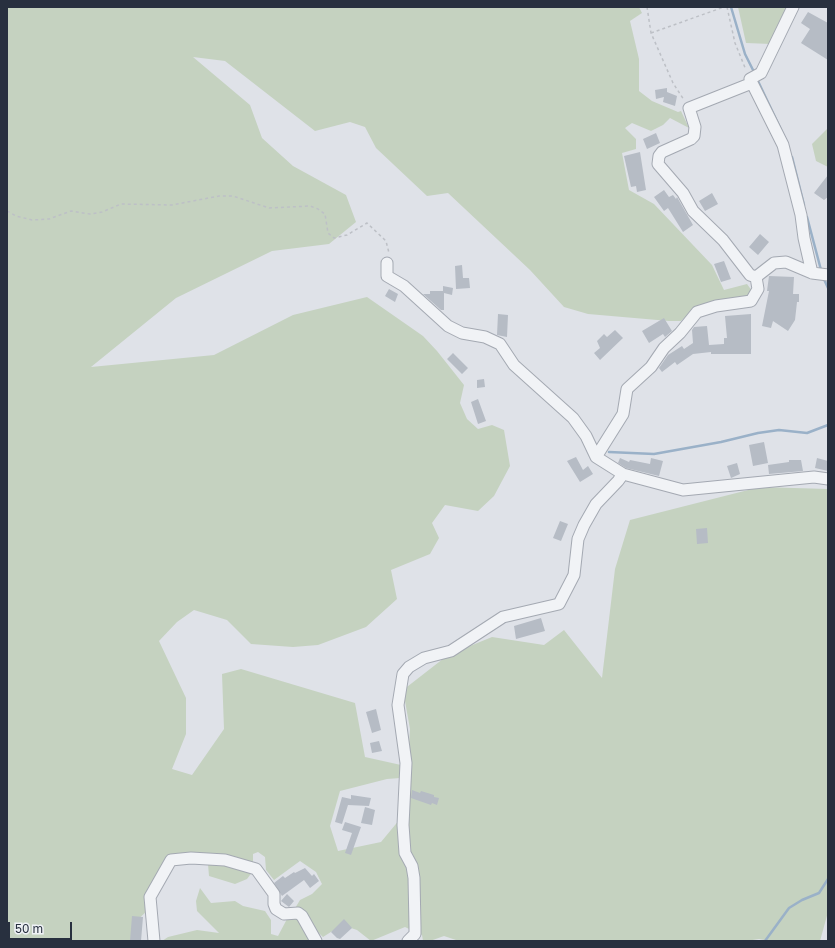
<!DOCTYPE html>
<html>
<head>
<meta charset="utf-8">
<style>
  body { margin:0 }
  #map { position:relative; width:835px; height:948px; overflow:hidden; background:#dfe2e8; font-family:"Golos Text",sans-serif }
  canvas { display:block }
  .frame { position:absolute; inset:0; border:8px solid #28303f; pointer-events:none }
  .scale { position:absolute; left:8px; top:922px; width:64px; height:18px; box-sizing:border-box; border:2px solid #28303f; border-top:0; padding-left:5px; font-size:12px; line-height:14px; white-space:nowrap; color:#28303f; -webkit-text-stroke:3px #eef1f5; paint-order:stroke }
</style>
</head>
<body>
<div id="map">
<canvas width="835" height="948"></canvas>
<div class="frame"></div>
<div class="scale">50 m</div>
</div>
<script>
const ctx = document.querySelector('canvas').getContext('2d');
ctx.lineJoin = 'round';
function paint(path, color) { ctx.fillStyle = color; ctx.fill(path, 'evenodd'); }
const shape = rows => new Path2D(rows.map(r => 'M' + r).join(''));
function stroke(path, color, width, dash) { ctx.strokeStyle = color; ctx.lineWidth = width; ctx.lineCap = dash ? 'butt' : 'round'; ctx.setLineDash(dash || []); ctx.stroke(path); }
paint(shape([
  [7,7,639,7,642,13,630,21,639,59,639,91,652,101,678,112,681,111,689,128,670,118,663,125,651,131,632,123,625,128,636,139,636,149,622,153,629,190,654,204,712,265,724,290,747,284,752,291,748,298,698,305,681,321,669,321,588,314,564,307,530,270,448,193,427,196,376,148,365,127,350,122,315,131,225,61,193,57,250,105,262,138,293,166,346,195,356,222,329,244,272,251,176,298,91,367,214,355,293,315,367,297,423,336,437,351,464,385,460,403,467,419,478,429,492,425,504,430,510,466,494,496,478,511,445,505,432,523,439,538,430,554,391,570,397,599,366,627,318,645,293,647,251,644,227,620,194,610,177,622,159,641,186,698,186,734,172,769,192,775,224,729,222,674,241,669,355,703,365,757,401,765,400,778,387,779,340,791,330,826,338,851,381,842,405,813,410,729,403,690,448,655,492,637,544,645,564,630,602,678,615,569,630,520,760,487,828,489,828,912,820,941,770,941,759,939,746,941,459,941,444,936,430,941,423,941,422,935,405,927,371,941,357,930,342,925,323,937,294,910,300,900,312,894,322,884,316,872,300,861,274,880,266,870,265,857,258,852,253,854,253,871,247,879,235,884,209,876,208,864,175,857,146,912,136,921,137,941,7,941],
  [738,7,787,7,771,44,746,43],
  [828,128,828,167,816,161,812,144],
  [200,888,211,903,235,901,243,906,265,911,271,920,271,934,278,936,287,919,296,917,318,941,162,941,168,937,197,930,219,933,197,911,196,901]
]), '#c5d2c0');
stroke(shape([
  [731,7,745,54,755,74],
  [757,79,782,132],
  [792,157,804,205],
  [807,217,821,270],
  [823,277,828,288],
  [609,452,654,454,721,442,758,433,779,430,807,433,828,425],
  [765,941,789,908,802,900,819,893,828,879]
]), '#9ab1c8', 2.5);
paint(shape([
  [808,12,828,23,828,60,801,43,810,29,801,23],
  [667,88,667,92,677,96,675,106,663,102,664,97,656,99,655,90],
  [656,133,660,143,647,149,643,139],
  [640,152,646,190,637,192,636,186,631,187,624,156],
  [828,175,828,197,824,200,814,193],
  [664,190,669,197,673,195,676,199,677,197,693,225,683,232,668,208,664,211,654,197],
  [712,193,718,204,705,211,699,201],
  [760,234,769,242,758,255,749,247],
  [724,261,731,279,721,282,714,264],
  [462,265,463,278,469,278,470,288,456,289,455,266],
  [769,276,794,277,793,294,799,294,799,302,797,302,795,320,788,331,773,321,771,328,762,326,769,291,767,291],
  [443,286,453,288,452,295,444,293,444,310,441,310,423,294,430,294,430,291,443,291],
  [389,289,398,294,395,302,385,296],
  [498,314,508,315,507,337,497,335],
  [751,314,751,354,711,354,711,352,693,354,677,365,675,362,662,372,659,368,668,355,682,346,684,349,693,343,692,330,694,327,707,326,709,345,724,344,724,338,727,338,725,316],
  [664,318,672,331,665,337,663,334,649,343,642,331],
  [615,330,623,338,600,360,594,353,600,348,597,341,604,334,607,337],
  [453,353,468,368,462,374,447,359],
  [484,379,485,387,477,388,477,380],
  [478,399,486,421,478,424,471,402],
  [764,442,768,463,753,466,749,445],
  [576,457,583,470,588,466,593,474,580,482,567,461],
  [620,458,629,462,630,460,650,464,651,458,663,461,659,476,626,468,618,463],
  [817,458,828,461,828,471,815,468],
  [789,460,801,460,803,471,769,474,768,465,789,462],
  [737,463,740,474,731,478,727,466],
  [560,521,568,524,561,541,553,538],
  [707,528,708,543,697,544,696,529],
  [541,618,545,631,516,639,514,626],
  [376,709,381,730,372,733,366,712],
  [379,741,382,751,372,753,370,743],
  [412,790,420,793,421,791,434,795,434,797,439,798,437,805,432,803,431,805,411,798],
  [351,795,371,798,369,806,348,805,342,824,335,822,342,797,351,799],
  [365,807,375,810,372,825,361,823],
  [345,822,361,827,351,855,345,853,352,833,342,830],
  [305,868,312,876,314,874,319,881,310,888,304,880,282,896,274,883,283,876,285,878,294,872,295,873],
  [287,894,294,901,289,907,281,901],
  [132,916,143,917,141,941,130,941],
  [344,919,352,928,340,939,337,938,331,932]
]), '#b6bcc5');
const minor = shape([
  [793,7,761,73,750,79,783,145,801,215,804,238,812,273],
  [752,83,689,108,695,127,694,136,691,139,662,152,659,156,658,164,683,193,693,211,723,240,750,275,756,277],
  [387,263,387,276,404,286,448,326,462,333,485,337,500,344,514,365,573,418,586,436,596,457,623,474,683,490,814,477,828,479],
  [756,277,774,263,786,262,812,273,828,275],
  [596,457,623,414,627,389,651,367,664,348,680,333,697,312,716,306,751,301,758,289,756,277],
  [154,941,150,897,171,860,191,858,225,860,256,869,274,894,274,904,276,909,284,914,298,913,302,916,316,941],
  [408,941,415,934,415,927,414,878,412,866,405,853,403,825,406,763,398,705,403,674,409,667,424,658,451,651,503,617,559,604,574,575,578,539,584,525,596,504,618,481,623,474]
]);
stroke(minor, '#a4a9b2', 13);
stroke(shape([
  [647,7,651,33,673,83,684,100],
  [727,7,735,43,746,70],
  [651,33,724,7],
  [7,211,16,216,32,220,49,219,71,211,90,214,102,212,121,204,172,205,219,196,233,196,269,208,310,206,318,209,325,214,328,233,334,238,347,235,367,223,386,241,389,253]
]), '#bdc0c6', 1.5, [3, 3]);
stroke(minor, '#f1f3f6', 11);
</script>
</body>
</html>
